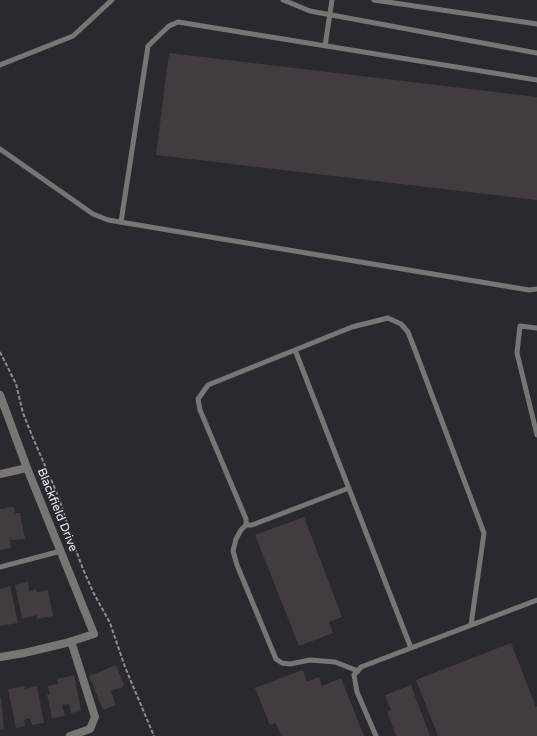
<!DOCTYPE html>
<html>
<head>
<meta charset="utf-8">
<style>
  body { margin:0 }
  canvas { display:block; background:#2a2930 }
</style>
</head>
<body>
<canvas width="537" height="736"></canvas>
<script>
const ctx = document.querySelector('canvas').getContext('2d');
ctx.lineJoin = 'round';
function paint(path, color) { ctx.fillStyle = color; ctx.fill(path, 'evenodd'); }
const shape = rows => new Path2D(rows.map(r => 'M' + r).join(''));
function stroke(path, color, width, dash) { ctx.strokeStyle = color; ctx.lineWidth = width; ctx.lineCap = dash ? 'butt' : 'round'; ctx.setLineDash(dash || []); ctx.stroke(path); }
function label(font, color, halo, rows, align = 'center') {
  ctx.font = font + ' "Varela Round",sans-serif'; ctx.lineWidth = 3.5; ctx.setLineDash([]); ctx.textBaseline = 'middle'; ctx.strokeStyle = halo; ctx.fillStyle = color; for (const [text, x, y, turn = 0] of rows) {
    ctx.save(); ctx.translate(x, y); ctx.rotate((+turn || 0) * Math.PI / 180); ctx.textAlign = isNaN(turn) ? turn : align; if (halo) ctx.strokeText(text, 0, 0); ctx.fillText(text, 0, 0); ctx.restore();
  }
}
paint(shape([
  [169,53,537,97,537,200,156,155],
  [7,507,14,507,15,513,20,513,25,539,10,540,11,548,0,550,0,509,7,508],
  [304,517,342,617,329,622,333,633,299,646,255,535],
  [28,582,29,591,36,589,37,592,48,590,53,616,37,619,37,615,22,619,15,585],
  [10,586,18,623,0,626,0,589],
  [511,643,536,707,537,706,537,736,438,736,416,680],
  [116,665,124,685,121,688,116,689,111,691,116,705,103,710,89,676],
  [303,670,307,682,319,677,322,686,341,678,364,736,281,736,276,723,270,725,255,688],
  [74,675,81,711,71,713,69,704,62,705,65,716,52,718,47,695,50,694,48,686,58,684,57,679],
  [411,685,430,736,396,736,387,712,391,710,385,695],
  [24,686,25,689,37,686,44,723,32,725,30,718,24,720,25,726,16,728,8,689],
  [0,697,1,697,4,729,0,730]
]), '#423b3f');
stroke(shape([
  [0,352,16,384,23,413,33,438,59,498,74,545,83,569,93,592,110,623,125,667,154,736]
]), '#8e8d93', 2, [4, 2]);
stroke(shape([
  [283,0,310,11,537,53],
  [374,0,537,24],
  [325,46,332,0],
  [0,65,73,36,112,0],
  [0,149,93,214,108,220,529,290,537,289],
  [121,222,148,46,169,26,178,22,537,80],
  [537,328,520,326,517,353,537,435],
  [295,350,411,648],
  [246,525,252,525,349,488],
  [0,567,61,551],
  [358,671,335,662,310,660,290,664,282,663,276,659,237,565,233,551,236,539,241,530,246,525,246,519,200,410,198,399,208,385,352,327,388,318,401,324,408,332,415,350,484,533,471,625],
  [376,736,357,692,354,675,361,667,537,600]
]), '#787572', 5);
stroke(shape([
  [0,395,27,468,94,634,66,643,24,653,0,657],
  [0,474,27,468],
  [70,736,90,729,95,717,71,641]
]), '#787572', 8);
label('12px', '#efeef2', '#2a2930', [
  ["Blackfield Drive",57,510,68]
]);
</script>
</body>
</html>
